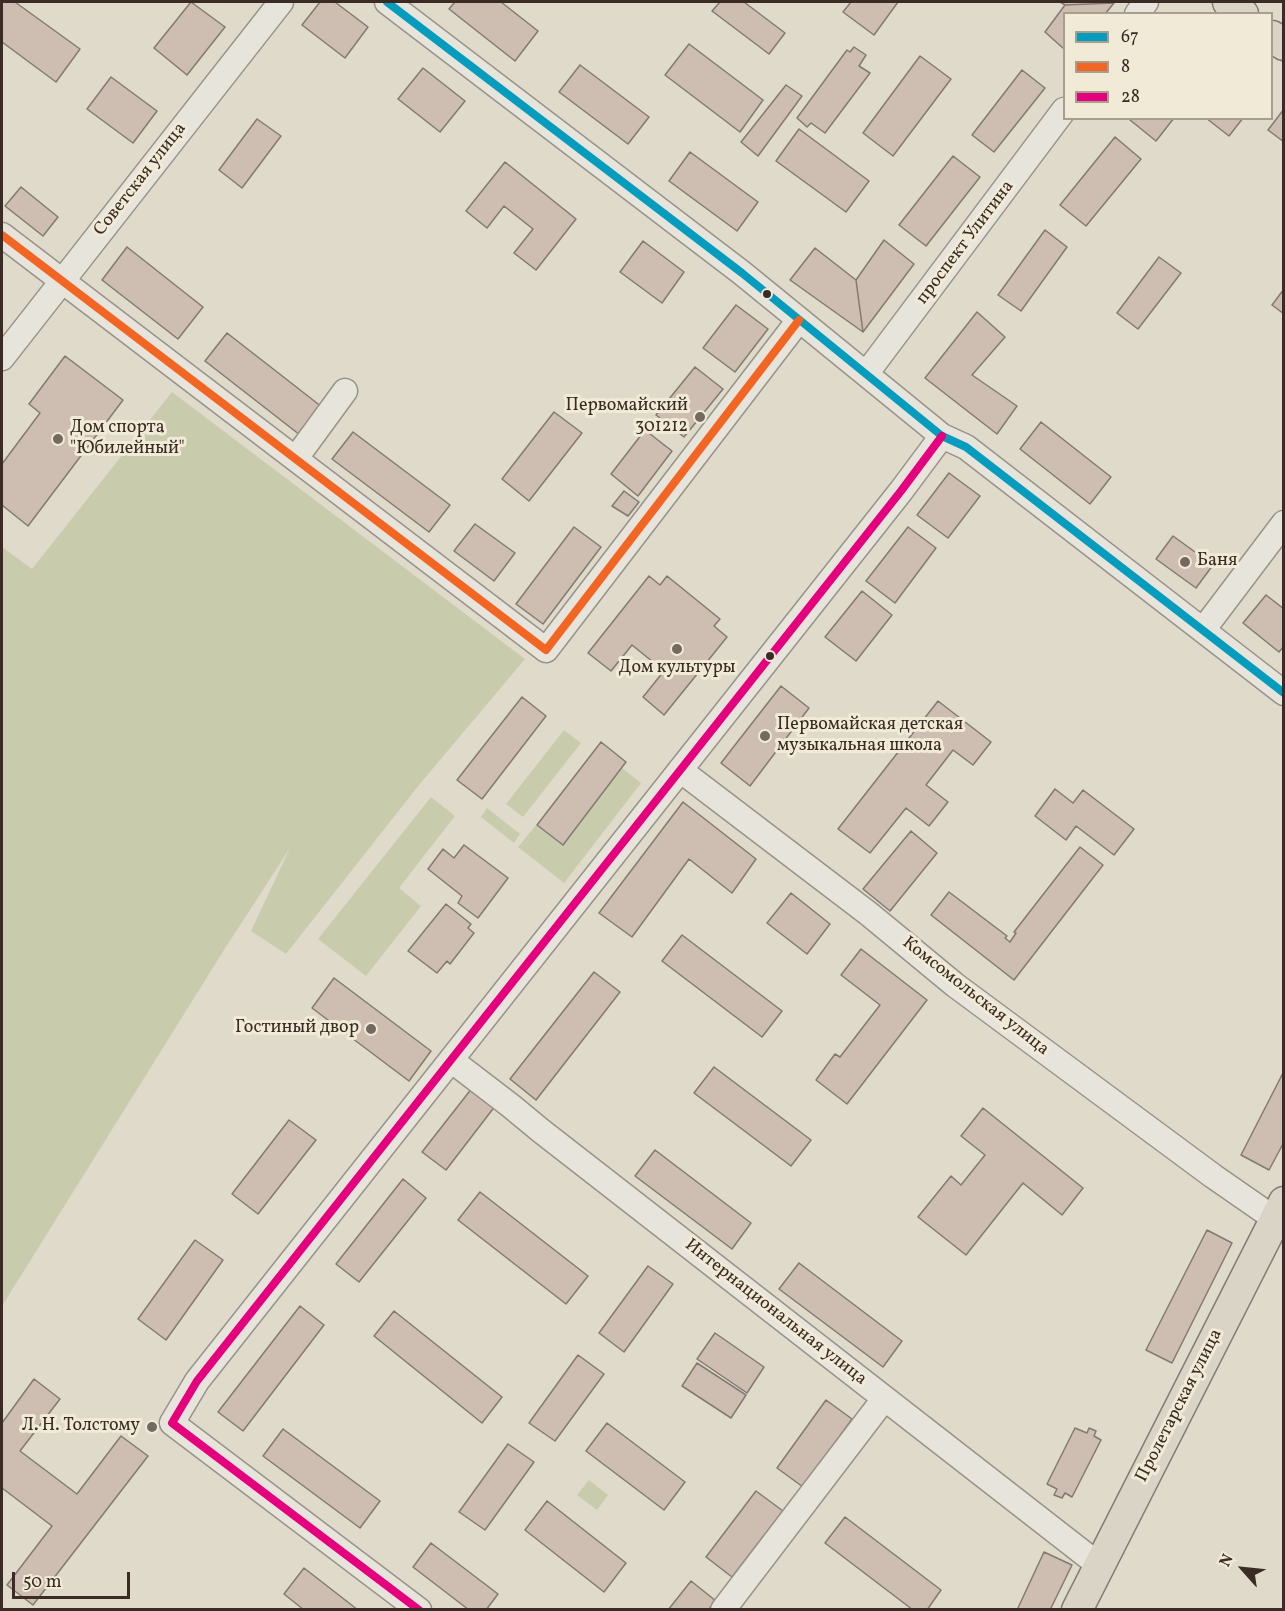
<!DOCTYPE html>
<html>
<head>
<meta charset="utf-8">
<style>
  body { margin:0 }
  #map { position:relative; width:1285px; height:1611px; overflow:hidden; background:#e0daca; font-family:Vollkorn,serif }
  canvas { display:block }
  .frame { position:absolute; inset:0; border:3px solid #3a2c25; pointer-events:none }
  .legend { position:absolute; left:1063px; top:12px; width:210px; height:108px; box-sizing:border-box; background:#f0ead7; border:2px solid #a79e90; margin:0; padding:8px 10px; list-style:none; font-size:18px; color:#3a2c25 }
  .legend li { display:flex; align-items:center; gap:12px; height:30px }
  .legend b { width:30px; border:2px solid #a79e90 }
  .north { position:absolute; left:1213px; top:1539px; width:60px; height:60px; -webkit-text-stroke:4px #f0ead7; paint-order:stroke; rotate:297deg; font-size:16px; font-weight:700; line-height:24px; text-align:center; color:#3a2c25 }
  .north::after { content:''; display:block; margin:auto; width:21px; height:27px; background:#3a2c25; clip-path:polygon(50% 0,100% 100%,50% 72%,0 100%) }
  .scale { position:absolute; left:12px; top:1572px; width:118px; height:27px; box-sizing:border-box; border:3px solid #3a2c25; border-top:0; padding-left:8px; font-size:18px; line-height:21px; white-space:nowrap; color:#3a2c25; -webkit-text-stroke:4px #f0ead7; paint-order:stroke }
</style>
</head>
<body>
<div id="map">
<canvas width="1285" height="1611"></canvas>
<div class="frame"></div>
<ul class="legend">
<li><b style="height:8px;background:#069cbd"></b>67</li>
<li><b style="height:8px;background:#f26522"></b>8</li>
<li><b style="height:8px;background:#e5007d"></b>28</li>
</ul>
<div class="north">N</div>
<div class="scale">50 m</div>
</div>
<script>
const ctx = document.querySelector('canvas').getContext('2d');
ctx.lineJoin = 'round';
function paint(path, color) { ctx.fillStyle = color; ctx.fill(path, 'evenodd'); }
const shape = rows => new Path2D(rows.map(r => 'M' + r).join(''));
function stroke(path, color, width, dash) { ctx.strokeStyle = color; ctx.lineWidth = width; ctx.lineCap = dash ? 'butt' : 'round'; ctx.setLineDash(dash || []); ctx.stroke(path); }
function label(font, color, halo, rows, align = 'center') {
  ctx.font = font + ' Vollkorn,serif'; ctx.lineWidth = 6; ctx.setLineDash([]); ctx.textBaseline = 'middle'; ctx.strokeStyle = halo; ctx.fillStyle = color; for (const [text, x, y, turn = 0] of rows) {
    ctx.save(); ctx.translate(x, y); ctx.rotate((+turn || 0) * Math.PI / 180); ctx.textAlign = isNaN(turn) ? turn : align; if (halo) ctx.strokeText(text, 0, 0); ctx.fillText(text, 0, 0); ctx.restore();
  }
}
paint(shape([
  [172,392,525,659,419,785,286,954,251,931,290,848,224,950,2,1306,2,547,32,569],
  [564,730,581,743,523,817,506,804],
  [622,768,641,783,564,883,518,847,536,825,563,845],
  [431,797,455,816,399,888,421,906,366,976,318,939],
  [487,808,520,834,514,843,481,817],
  [589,1480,608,1495,597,1510,577,1495]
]), '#c9ccac');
const building = shape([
  [2,2,15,2,80,49,56,82,2,42,2,2],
  [191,2,225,27,187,75,154,48,191,2],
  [320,2,335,2,368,27,345,58,302,25,320,2],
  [455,2,501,2,538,31,515,61,449,9,455,2],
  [720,2,744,2,785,33,769,54,712,11,720,2],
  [851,2,898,2,874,35,843,12,851,2],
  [1060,2,1112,2,1114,3,1065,5,1060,2],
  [1114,3,1105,14,1064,14,1064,49,1045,32,1065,5,1114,3],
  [689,44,763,100,740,132,665,75,689,44],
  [854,47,866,55,859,66,870,73,825,133,811,123,807,127,797,118,847,50,850,52,854,47],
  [920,56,951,79,893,156,863,133,920,56],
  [580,65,649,117,628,144,559,92,580,65],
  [423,68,465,101,440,132,398,99,423,68],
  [1022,70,1045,88,994,152,972,135,1022,70],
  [111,77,157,111,133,143,87,109,111,77],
  [786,85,802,96,758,156,741,142,786,85],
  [1284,109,1284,142,1268,130,1284,109],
  [1131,118,1174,118,1156,141,1130,120,1131,118],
  [1206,118,1243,118,1229,136,1206,118],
  [257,119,281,136,242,188,219,170,257,119],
  [799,129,869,181,846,212,776,161,799,129],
  [1115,137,1141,159,1086,226,1060,205,1115,137],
  [690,152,758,202,737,231,669,181,690,152],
  [953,156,980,177,926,246,899,225,953,156],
  [505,162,576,219,536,270,514,253,533,229,504,206,487,228,466,211,505,162],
  [21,187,58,217,43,236,5,206,21,187],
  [1045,230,1067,247,1021,311,998,295,1045,230],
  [884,240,914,264,863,332,856,280,884,240],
  [643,241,684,272,662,303,620,272,643,241],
  [127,247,203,307,178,339,102,280,127,247],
  [815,248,856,280,863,332,790,280,815,248],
  [1159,257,1181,273,1138,329,1117,313,1159,257],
  [1284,289,1284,314,1272,305,1284,289],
  [736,305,768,329,735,372,703,348,736,305],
  [977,312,1005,337,972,375,1017,406,997,434,925,378,977,312],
  [227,333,322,407,300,435,205,361,227,333],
  [65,356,123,400,28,526,2,505,2,464,40,413,29,404,65,356],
  [695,367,723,389,684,437,656,415,695,367],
  [554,412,582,433,529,501,502,479,554,412],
  [1041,422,1111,477,1090,504,1020,449,1041,422],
  [645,430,672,451,638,496,611,474,645,430],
  [353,432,450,505,429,532,332,459,353,432],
  [949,473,980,496,948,538,917,515,949,473],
  [624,491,639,502,628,516,612,506,624,491],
  [475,524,515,553,494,581,454,551,475,524],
  [574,527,601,547,543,624,516,604,574,527],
  [908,527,936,548,895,603,866,581,908,527],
  [1173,536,1213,565,1196,588,1156,559,1173,536],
  [649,576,660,585,667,576,720,619,714,626,727,637,664,715,643,697,664,671,632,645,611,671,588,653,649,576],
  [862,591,892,615,856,661,825,637,862,591],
  [1266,595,1284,609,1284,646,1279,652,1243,623,1266,595],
  [781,686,809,708,750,786,721,763,781,686],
  [522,697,546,716,482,799,457,780,522,697],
  [938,701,991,742,973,765,953,750,926,785,948,802,929,826,906,808,870,853,838,829,938,701],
  [601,742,626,762,563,845,537,825,601,742],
  [1055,789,1073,803,1083,790,1134,829,1114,855,1076,826,1066,840,1035,816,1055,789],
  [683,802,756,859,732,893,689,859,632,937,599,913,683,802],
  [911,831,937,853,890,911,863,889,911,831],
  [464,845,508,878,478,918,458,903,462,896,428,869,443,849,454,858,464,845],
  [1080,847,1103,865,1014,980,931,915,949,892,1007,936,1005,938,1010,942,1016,933,1014,932,1080,847],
  [791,893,830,924,807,954,767,923,791,893],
  [446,904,471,924,468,928,474,933,450,964,447,961,437,973,408,951,446,904],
  [682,935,782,1011,762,1037,662,961,682,935],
  [861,949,927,1000,847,1104,816,1080,835,1054,840,1057,880,1005,841,975,861,949],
  [594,972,620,992,536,1100,510,1079,594,972],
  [334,978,431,1051,409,1081,312,1008,334,978],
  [714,1067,811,1140,791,1166,694,1093,714,1067],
  [1284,1071,1284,1142,1269,1170,1241,1155,1284,1071],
  [476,1083,499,1101,446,1170,422,1152,476,1083],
  [983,1108,1083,1188,1062,1215,1023,1183,966,1255,918,1217,951,1176,961,1185,985,1155,961,1136,983,1108],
  [289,1120,316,1140,258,1214,232,1194,289,1120],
  [655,1150,751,1223,732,1249,635,1176,655,1150],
  [403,1179,426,1198,359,1282,336,1264,403,1179],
  [480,1192,588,1276,566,1304,458,1220,480,1192],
  [1207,1230,1232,1243,1172,1363,1146,1350,1207,1230],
  [195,1240,223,1260,166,1340,138,1319,195,1240],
  [799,1263,902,1341,883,1367,779,1289,799,1263],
  [648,1266,673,1284,624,1352,599,1333,648,1266],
  [300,1306,324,1325,243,1431,218,1412,300,1306],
  [394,1311,502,1397,482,1423,374,1336,394,1311],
  [715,1333,764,1367,747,1393,697,1359,715,1333],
  [578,1355,604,1374,555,1441,529,1423,578,1355],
  [697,1363,746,1395,731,1418,682,1386,697,1363],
  [34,1379,60,1399,20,1451,77,1494,121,1436,148,1456,33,1605,7,1585,52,1526,2,1488,2,1423,34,1379],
  [826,1400,852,1419,803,1487,777,1468,826,1400],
  [607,1423,685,1482,664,1510,586,1451,607,1423],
  [1075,1428,1087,1433,1089,1428,1096,1431,1094,1436,1101,1440,1072,1497,1065,1493,1062,1498,1054,1495,1057,1489,1047,1484,1075,1428],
  [283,1429,380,1501,360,1528,263,1456,283,1429],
  [508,1444,534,1462,485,1530,459,1512,508,1444],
  [756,1491,783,1511,732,1577,706,1557,756,1491],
  [547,1501,626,1563,604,1592,525,1530,547,1501],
  [845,1517,941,1590,927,1610,913,1610,825,1543,845,1517],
  [431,1543,498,1594,486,1610,469,1610,413,1567,431,1543],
  [1044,1552,1072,1565,1050,1610,1017,1610,1044,1552],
  [304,1568,358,1610,304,1610,284,1594,304,1568],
  [691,1581,716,1601,708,1610,668,1610,691,1581]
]);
paint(building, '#cebdb1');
stroke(building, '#817b73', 1.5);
const minor = shape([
  [387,2,742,273,942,436,966,447,1284,693],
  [1137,14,1146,2],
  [2,235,546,650,799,320],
  [2,358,281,2],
  [866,374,1064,110],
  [296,458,345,391],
  [1203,630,1284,523],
  [680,770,869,914,955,985,1213,1176,1275,1219],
  [451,1060,511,1106,540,1130,1100,1566],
  [419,1610,172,1423,197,1381,901,491,942,436],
  [723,1610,884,1399]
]);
const major = shape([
  [1228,2,1243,14],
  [1272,36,1284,45],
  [1077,1610,1284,1202]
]);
stroke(minor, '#989389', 27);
stroke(major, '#817b73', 33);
stroke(minor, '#e7e4dc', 24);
stroke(major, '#dad4c7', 30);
stroke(shape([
  [387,2,742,273,942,436,966,447,1284,693]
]), '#069cbd', 8);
stroke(shape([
  [2,235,546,650,799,320]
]), '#f26522', 8);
stroke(shape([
  [419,1610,172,1423,197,1381,901,491,942,436]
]), '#e5007d', 8);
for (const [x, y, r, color] of [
  [767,294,5,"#3a2c25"],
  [700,417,6,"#74695f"],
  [58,439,6,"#74695f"],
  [1185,562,6,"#74695f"],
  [677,649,6,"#74695f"],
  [770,656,5,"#3a2c25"],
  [765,736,6,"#74695f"],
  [371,1029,6,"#74695f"],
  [152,1427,6,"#74695f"]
]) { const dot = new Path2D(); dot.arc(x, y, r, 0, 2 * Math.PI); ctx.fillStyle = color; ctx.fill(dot); stroke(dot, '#f0ead7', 2); }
label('18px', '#3a2c25', '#f0ead7', [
  ["Советская улица",141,180,-52],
  ["проспект Улитина",966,243,-53],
  ["Комсомольская улица",975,997,38],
  ["Интернациональная улица",775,1313,38],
  ["Пролетарская улица",1180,1406,-63]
]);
label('18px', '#3a2c25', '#f0ead7', [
  ["Первомайский",688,407],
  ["301212",688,428],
  ["Дом спорта",70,429,"left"],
  ["\"Юбилейный\"",70,450,"left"],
  ["Баня",1197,562,"left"],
  ["Дом культуры",677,669,"center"],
  ["Первомайская детская",777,726,"left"],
  ["музыкальная школа",777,747,"left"],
  ["Гостиный двор",359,1029],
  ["Л. Н. Толстому",140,1427]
], 'right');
</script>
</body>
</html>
